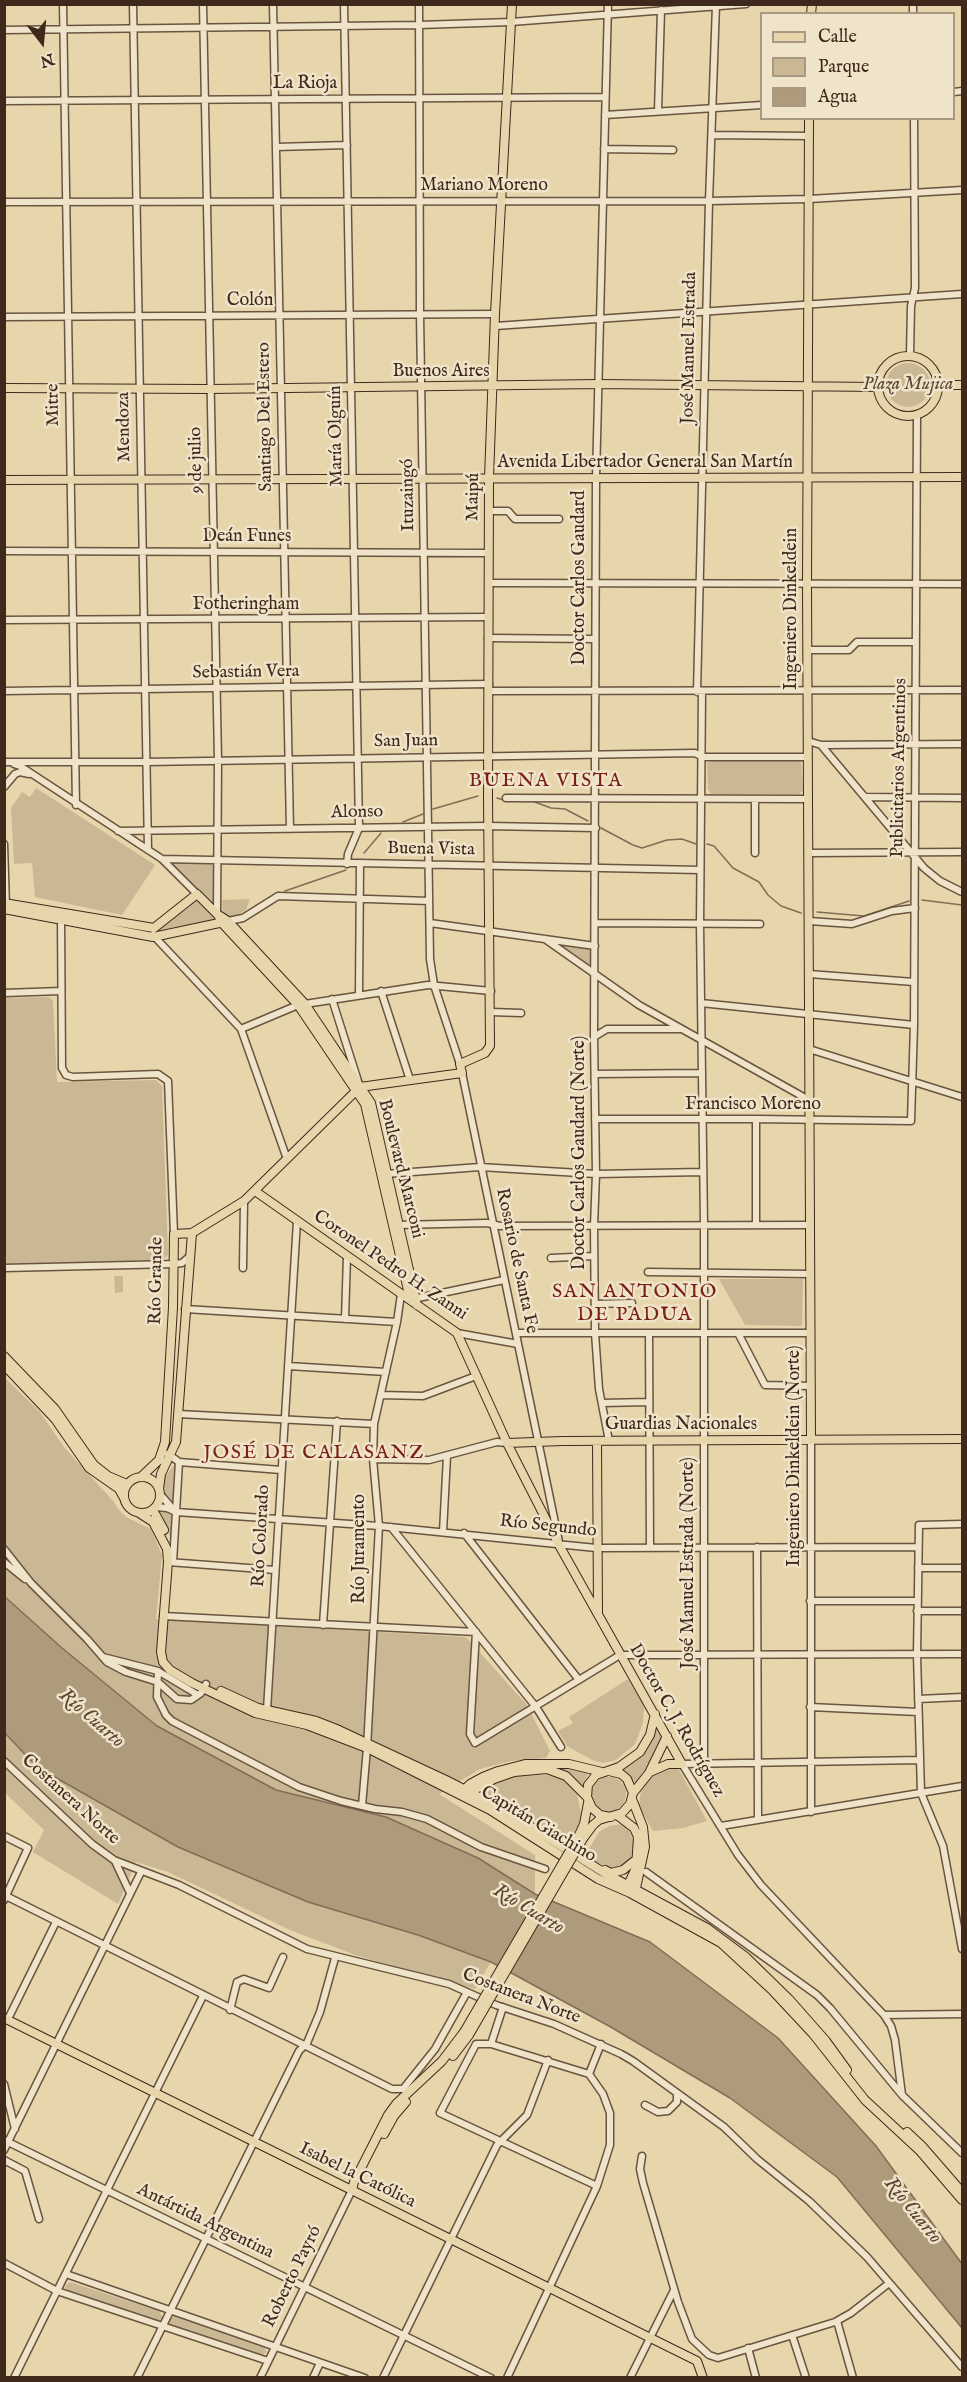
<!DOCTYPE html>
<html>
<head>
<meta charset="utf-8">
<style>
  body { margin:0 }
  #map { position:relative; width:967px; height:2382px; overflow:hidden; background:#e7d5ac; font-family:"IM FELL English",serif }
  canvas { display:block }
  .frame { position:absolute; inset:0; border:6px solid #3f291c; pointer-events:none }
  .legend { position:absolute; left:760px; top:12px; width:195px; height:108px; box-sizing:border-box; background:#efe4c9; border:2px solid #a99984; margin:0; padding:8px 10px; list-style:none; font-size:18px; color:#3f291c }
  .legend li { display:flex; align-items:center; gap:12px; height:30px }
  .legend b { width:30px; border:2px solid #a99984 }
  .north { position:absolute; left:12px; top:12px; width:60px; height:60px; -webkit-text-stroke:4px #efe4c9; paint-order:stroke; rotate:164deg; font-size:16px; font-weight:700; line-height:24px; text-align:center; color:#3f291c }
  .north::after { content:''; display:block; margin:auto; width:21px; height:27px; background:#3f291c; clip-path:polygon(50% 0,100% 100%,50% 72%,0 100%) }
</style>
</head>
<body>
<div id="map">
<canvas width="967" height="2382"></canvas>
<div class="frame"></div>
<ul class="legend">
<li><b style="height:8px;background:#e7d5ac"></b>Calle</li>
<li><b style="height:16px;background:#cab894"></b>Parque</li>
<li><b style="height:16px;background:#ae9b7b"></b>Agua</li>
</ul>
<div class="north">N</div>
</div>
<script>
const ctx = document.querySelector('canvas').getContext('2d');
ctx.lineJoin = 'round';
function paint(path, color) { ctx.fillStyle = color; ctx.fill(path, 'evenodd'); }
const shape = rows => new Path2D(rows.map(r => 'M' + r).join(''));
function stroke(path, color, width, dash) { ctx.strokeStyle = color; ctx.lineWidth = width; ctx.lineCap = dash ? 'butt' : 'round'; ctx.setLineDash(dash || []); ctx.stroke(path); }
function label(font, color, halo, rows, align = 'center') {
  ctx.font = font + ' "IM FELL English",serif'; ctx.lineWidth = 5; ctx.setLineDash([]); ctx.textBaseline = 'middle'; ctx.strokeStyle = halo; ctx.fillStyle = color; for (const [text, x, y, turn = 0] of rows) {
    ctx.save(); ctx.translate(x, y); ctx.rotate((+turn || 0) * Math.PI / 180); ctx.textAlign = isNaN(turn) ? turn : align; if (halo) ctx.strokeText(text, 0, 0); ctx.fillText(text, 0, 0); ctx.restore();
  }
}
paint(shape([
  '886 385a22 22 0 1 1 44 0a22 22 0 1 1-44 0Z',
  [713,760,801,760,803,791,799,794,711,794,708,789,707,763],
  [36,788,155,865,122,915,35,897,32,863,14,864,11,808,22,792,30,797],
  [168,861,215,863,215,909],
  [250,899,246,910,228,921,223,912,222,900],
  [196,900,217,919,159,930],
  [553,942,593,948,593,968],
  [49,997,53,1001,57,1082,156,1080,162,1086,168,1255,162,1260,5,1264,5,998],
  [114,1276,123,1276,123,1292,115,1293],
  [719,1279,803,1279,802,1326,745,1325],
  [4,1377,39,1411,64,1447,114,1502,119,1510,126,1517,151,1529,162,1555,156,1619,466,1637,527,1705,550,1751,546,1758,511,1761,480,1769,439,1794,535,1855,535,1894,478,1858,386,1817,276,1790,157,1726,62,1648,5,1596],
  [175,1464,174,1506,165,1493,164,1484,164,1478],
  [162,1509,173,1516,172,1541,161,1518,160,1512],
  [628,1679,644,1706,643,1723,635,1744,616,1760,603,1763,592,1760,567,1746,558,1731,573,1723,569,1717],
  [656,1723,663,1736,653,1759,636,1783,621,1769,632,1763,649,1746],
  [4,1733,38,1767,178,1847,308,1902,418,1935,491,1962,475,1989,358,1956,290,1930,168,1872,136,1862,118,1904,33,1852,44,1830,5,1793],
  [557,1765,589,1772,582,1787,571,1775,562,1770,552,1767],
  [677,1766,707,1821,683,1828,653,1831,639,1806,641,1789,655,1773],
  [546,1775,560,1777,567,1781,577,1794,581,1814,579,1824,569,1841,479,1790,494,1783,516,1776],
  '592 1794a17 17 0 1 1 34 0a17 17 0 1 1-34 0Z',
  [621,1824,627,1827,634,1842,634,1852,626,1864,619,1869,613,1869,584,1857,599,1832,609,1826],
  [70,2282,159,2311,163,2318,157,2322,66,2291,65,2286],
  [174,2316,263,2345,267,2352,261,2356,171,2325,169,2320]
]), '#cab894');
const water = shape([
  [4,1596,62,1648,157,1726,276,1790,386,1817,478,1858,535,1894,650,1942,778,2038,876,2146,962,2264,962,2328,837,2177,730,2098,609,2026,491,1962,418,1935,308,1902,178,1847,37,1767,5,1733,4,1596]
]);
paint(water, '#ae9b7b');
stroke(water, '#826d55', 1.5);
stroke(shape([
  [497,798,507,801,532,801,551,808,565,809,588,821],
  [433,809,478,796],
  [403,822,423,814],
  [601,828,633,845,642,848,667,840,682,839,696,844],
  [707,844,714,846,733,868,759,882,768,895,781,906,801,913],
  [364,853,381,833],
  [285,891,346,870],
  [922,900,962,905],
  [817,912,864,916,909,901]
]), '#826d55', 1.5);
const minor = shape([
  [63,4,76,805],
  [133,4,148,850],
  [203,4,218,760,217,914],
  [273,4,290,829],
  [344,4,359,828,348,854,347,864],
  [419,4,420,314,430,959,434,985,460,1064],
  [608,4,596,478,594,1037,596,1174,594,1226,595,1333,599,1389,609,1441],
  [913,4,913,14],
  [4,30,419,25,511,22,746,4],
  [954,92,962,91],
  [4,101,605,97],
  [658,111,661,10],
  [605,115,762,105],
  [712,135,809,136],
  [276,147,347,145],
  [604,149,673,150],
  [4,202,709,201,809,199,962,190],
  [4,317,495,314],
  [495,326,962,294],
  [910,355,911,306,915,288,914,118],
  [489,511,508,511,515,519,559,519],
  [4,551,488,553],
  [489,583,962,584],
  [4,620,488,617],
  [488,638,595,639],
  [807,650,849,650,857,642,916,642],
  [4,691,489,684],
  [489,691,962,690],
  [702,691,700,925,704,1225,704,1762],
  [697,692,709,201,716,5],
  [808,741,821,745,962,744],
  [821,745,924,868,940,881,962,892],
  [4,762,146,762,695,753,703,757,808,757],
  [14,764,20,766,162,859,197,894],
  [4,787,15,774,20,772,29,774],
  [866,797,962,798],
  [506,798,808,799],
  [755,799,755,853],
  [118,831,488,826,596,828],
  [4,844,6,906],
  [808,853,962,852],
  [162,859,700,870],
  [61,916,62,1068,66,1075,73,1077,158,1074,168,1081,174,1234],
  [228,921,243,918,278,896,429,901],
  [809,921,852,924,892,911,915,908],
  [430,923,595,946],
  [596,923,760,924],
  [153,935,241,1029,287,1159],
  [545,939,639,1005,809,1100],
  [809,974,914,982],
  [381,991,410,1080],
  [4,993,61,991],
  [359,994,360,864],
  [332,999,358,1081],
  [701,1003,914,1025],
  [305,1004,428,985,491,991],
  [491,1012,521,1013],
  [241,1029,298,1005],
  [594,1037,607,1029,680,1029],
  [809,1049,962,1097],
  [462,1073,559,1542],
  [595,1074,701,1073],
  [595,1119,756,1119,911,1121,914,1025,917,415],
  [756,1119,756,1225],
  [385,1174,480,1167,596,1174,702,1172],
  [397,1225,487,1223,500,1226,810,1225],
  [551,1258,594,1256],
  [4,1268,174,1264,182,1263,189,1257],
  [243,1268,244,1201],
  [648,1272,810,1274],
  [413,1299,504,1280],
  [595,1304,632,1303],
  [185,1309,397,1322],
  [345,1319,347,1256],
  [457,1333,518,1344],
  [516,1333,810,1333],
  [649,1333,650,1547],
  [738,1333,765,1385,811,1386],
  [288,1366,386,1372],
  [381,1395,423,1396,476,1376],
  [602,1403,649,1402],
  [178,1414,374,1424],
  [811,1440,811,1812],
  [168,1454,179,1462,281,1470],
  [373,1459,429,1460,497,1442,507,1443],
  [160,1494,172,1508],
  [156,1507,167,1508,176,1512,379,1526,596,1548,918,1547],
  [962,1524,919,1525,917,1655,921,1793,943,1846,962,1949],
  [391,1527,536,1707,561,1747],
  [443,1532,447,1456],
  [464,1533,579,1680],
  [757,1547,758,1820],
  [4,1549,31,1583,87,1639,107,1662,126,1672,158,1682,177,1699,191,1700,201,1693,206,1684],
  [4,1562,25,1579],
  [168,1562,275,1570],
  [173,1562,179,1462],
  [918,1568,962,1568],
  [810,1601,917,1601],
  [917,1611,962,1611],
  [163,1616,476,1632],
  [323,1625,337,1421],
  [476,1632,470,1734,475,1743,620,1655,962,1654],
  [103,1657,158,1671,198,1695],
  [158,1671,157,1697,166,1715,172,1721,299,1787,341,1801,375,1809,402,1812,427,1819,481,1847,545,1869],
  [918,1699,962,1697],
  [810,1707,918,1712],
  [267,1710,297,1221],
  [4,1761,92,1844,114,1860,179,1885,307,1949,449,1984,496,2005,554,2024,621,2054,633,2061,724,2127,757,2159,809,2201,867,2257,962,2367],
  [362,1806,367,1748,379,1526,373,1459,374,1424,397,1322,401,1294],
  [721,1826,962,1786],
  [4,1836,28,1848,4,1900],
  [115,1861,130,1893],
  [646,1872,817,1995,830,2008,902,2095,962,2153],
  [4,1895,392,2089,403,2089,435,2049,466,1994],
  [230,2010,237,1982,244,1979,269,1988,283,1957],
  [884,2015,962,2014],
  [8,2019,56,1922],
  [491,2044,503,2007],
  [589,2074,601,2044],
  [4,2084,15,2129],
  [902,2095,895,2040,891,2026,884,2015,761,1885,738,1855,682,1764,920,1760],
  [645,2105,658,2112,668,2111,677,2102,677,2093],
  [4,2140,491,2378],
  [4,2150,141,1872],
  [642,2156,640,2169,643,2183,678,2302,692,2339,709,2355,718,2358,835,2322,851,2313,888,2284],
  [4,2160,25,2171,39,2219],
  [4,2263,57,2291,268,2361],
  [66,2274,365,2378],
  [837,2321,853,2378],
  [792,2335,806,2378],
  [748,2348,756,2378],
  [14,2378,203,1996],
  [137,2378,299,2051,307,2043,320,2012,335,1958],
  [260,2378,352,2190],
  [313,2378,320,2363],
  [383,2378,497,2145,527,2115,548,2060],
  [507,2378,597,2186,610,2145,610,2113,603,2094,589,2074,491,2044,476,2044,440,2113,597,2186],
  [630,2378,674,2290]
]);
const major = shape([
  [811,14,812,4],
  [809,118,807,584,811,1440],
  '878 386a30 30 0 1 1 60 0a30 30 0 1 1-60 0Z',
  [938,385,962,385],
  [4,388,210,389,599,384,877,387],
  [4,480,962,477],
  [4,903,154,928,197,894,217,914,228,921,305,1004,371,1103,417,1305],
  [4,909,153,937,224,922],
  [218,915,222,923,298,1005,365,1104,410,1299],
  [360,1087,462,1073,460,1064,485,1053,490,1046,488,794,489,478,495,314,512,4],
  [255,1191,457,1333,507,1443,559,1545,682,1764],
  [4,1356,55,1409,94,1465,108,1476,127,1484],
  [4,1365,55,1419,89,1468,119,1489,124,1498],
  [597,1441,598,1613],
  [507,1443,563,1441,962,1439],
  '124 1495a18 18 0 1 1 36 0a18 18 0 1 1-36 0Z',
  [141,1477,159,1460,165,1442,173,1307,174,1234,192,1233,244,1201,360,1087],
  [159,1489,161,1474,176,1442,192,1233],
  [153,1510,164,1530],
  [139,1513,153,1522,167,1549,168,1562,161,1652,163,1662,170,1670,192,1683,255,1713,307,1725,367,1748,490,1810,598,1879,630,1893,721,1943,772,1990,813,2034,865,2100,919,2150,962,2200],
  [221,1691,258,1708,316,1721,339,1730,446,1780,501,1808,603,1872,707,1928,746,1957,789,1999,826,2041,847,2070],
  [650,1772,668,1764,682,1764],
  [462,1792,470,1784,483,1777,498,1771,525,1764,569,1764,602,1772],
  [633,1793,649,1773,667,1736],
  [465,1795,494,1779,514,1772,547,1769,566,1776,587,1797],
  [632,1799,643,1827,645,1847,636,1888,633,1890],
  [617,1815,634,1828,638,1837,636,1868,628,1885,629,1889],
  [611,1817,600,1815,592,1808,587,1797,588,1785,596,1775,619,1767,640,1752,650,1735,655,1714],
  [579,1835,584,1824,588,1803],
  [584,1837,593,1825,599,1820,622,1813,630,1804,633,1793,627,1779,621,1774,609,1771],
  [605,1870,611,1873,623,1870,638,1858],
  [4,2018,697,2361,703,2378],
  [453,2056,469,2035],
  [907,2132,923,2147,962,2192],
  [384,2134,394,2116,406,2102],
  [352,2190,354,2182,388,2115,396,2104,442,2061,464,2032]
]);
stroke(minor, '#695440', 9);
stroke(major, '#3f291c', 10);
stroke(minor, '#efe4c9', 6);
stroke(major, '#e7d5ac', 8);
const majorBridge = shape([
  [464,2032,579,1835],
  [469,2035,584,1837]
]);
stroke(majorBridge, '#3f291c', 10, []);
stroke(majorBridge, '#e7d5ac', 8);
label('18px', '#3f291c', '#efe4c9', [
  ["La Rioja",305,84],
  ["Mariano Moreno",484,186],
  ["Colón",250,301],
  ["José Manuel Estrada",690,348,-89],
  ["Buenos Aires",441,372],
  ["Mitre",54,405,-91],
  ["Santiago Del Estero",266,417,-91],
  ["Mendoza",125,427,-91],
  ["María Olguín",337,436,-91],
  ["9 de julio",197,460,-91],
  ["Avenida Libertador General San Martín",645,463],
  ["Ituzaingó",409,495,-91],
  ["Maipú",474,497,-89],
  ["Deán Funes",247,537],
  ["Doctor Carlos Gaudard",580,578,-90],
  ["Fotheringham",246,605],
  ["Ingeniero Dinkeldein",792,609,-90],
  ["Sebastián Vera",246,673,-1],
  ["San Juan",406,742,-1],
  ["Publicitarios Argentinos",900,768,-89],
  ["Alonso",357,813,-1],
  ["Buena Vista",431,850,1],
  ["Francisco Moreno",753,1105],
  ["Doctor Carlos Gaudard (Norte)",580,1153,-90],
  ["Boulevard Marconi",400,1169,76],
  ["Rosario de Santa Fe",516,1261,78],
  ["Coronel Pedro H. Zanni",390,1266,34],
  ["Río Grande",157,1281,-89],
  ["Guardias Nacionales",681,1425],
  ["Ingeniero Dinkeldein (Norte)",795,1456,-90],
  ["Río Segundo",548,1527,6],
  ["Río Colorado",262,1536,-87],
  ["Río Juramento",360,1549,-90],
  ["José Manuel Estrada (Norte)",689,1563,-90],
  ["Doctor C. J. Rodríguez",676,1721,60],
  ["Costanera Norte",70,1800,42],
  ["Capitán Giachino",538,1825,31],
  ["Costanera Norte",521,1997,21],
  ["Isabel la Católica",357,2176,26],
  ["Antártida Argentina",205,2222,26],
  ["Roberto Payró",293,2277,-64]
]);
label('italic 18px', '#5b4634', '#efe4c9', [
  ["Plaza Mujica",908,385]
]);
ctx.letterSpacing = '1.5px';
label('20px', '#7a1f14', '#efe4c9', [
  ["BUENA VISTA",546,782],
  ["SAN ANTONIO",635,1293],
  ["DE PADUA",635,1316],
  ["JOSÉ DE CALASANZ",314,1454]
]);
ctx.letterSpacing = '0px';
label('italic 20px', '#5b4634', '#efe4c9', [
  ["Río Cuarto",91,1719,41],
  ["Río Cuarto",528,1910,31],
  ["Río Cuarto",912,2211,51]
]);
</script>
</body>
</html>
